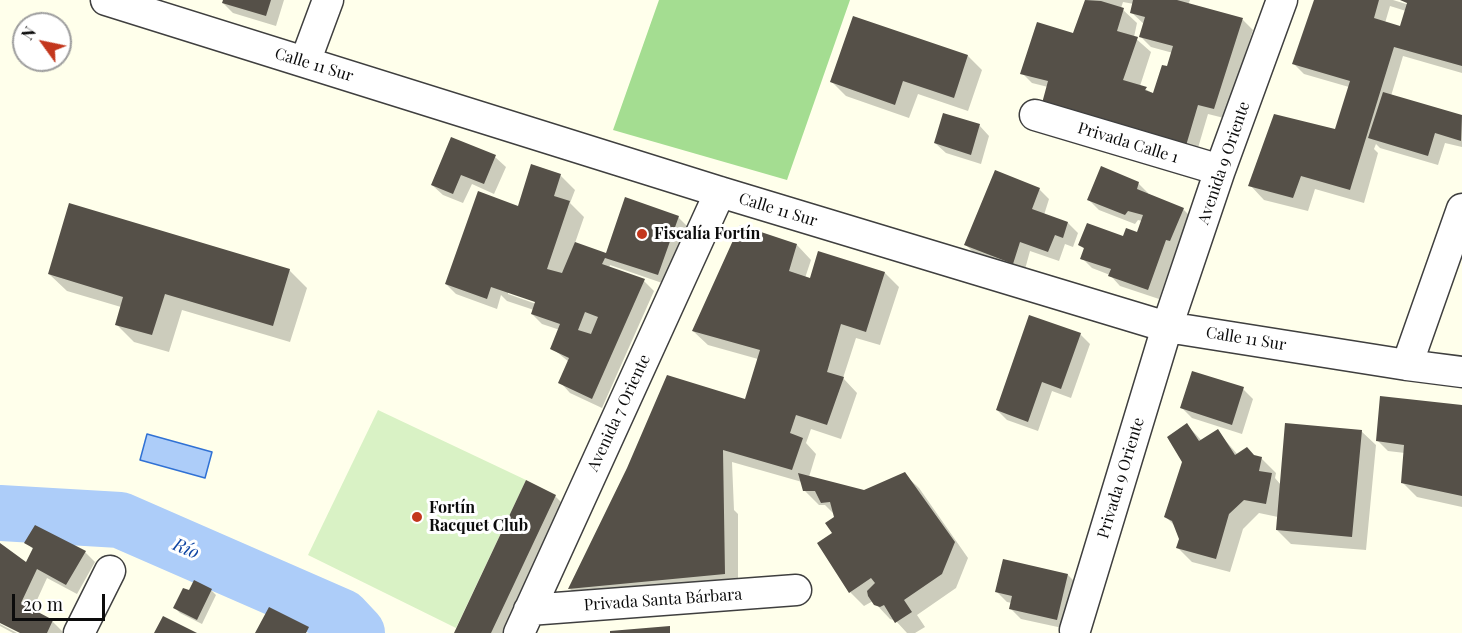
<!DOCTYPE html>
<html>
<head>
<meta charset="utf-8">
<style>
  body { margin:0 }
  #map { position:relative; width:1462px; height:633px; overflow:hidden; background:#ffffeb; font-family:"Playfair Display",serif }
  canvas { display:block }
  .north { position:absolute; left:12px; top:12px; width:60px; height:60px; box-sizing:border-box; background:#fff; border:2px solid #9e9e9e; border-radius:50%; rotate:303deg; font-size:16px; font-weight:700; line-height:24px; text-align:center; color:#0c0c0c }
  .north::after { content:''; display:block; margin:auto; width:21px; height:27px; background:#c3371d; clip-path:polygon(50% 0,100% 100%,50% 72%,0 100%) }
  .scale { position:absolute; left:12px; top:594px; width:93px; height:27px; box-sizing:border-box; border:3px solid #0c0c0c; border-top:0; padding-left:8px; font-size:18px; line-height:21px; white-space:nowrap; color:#0c0c0c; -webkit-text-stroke:4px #fff; paint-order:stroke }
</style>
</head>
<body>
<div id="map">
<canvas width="1462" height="633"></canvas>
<div class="north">N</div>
<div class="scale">20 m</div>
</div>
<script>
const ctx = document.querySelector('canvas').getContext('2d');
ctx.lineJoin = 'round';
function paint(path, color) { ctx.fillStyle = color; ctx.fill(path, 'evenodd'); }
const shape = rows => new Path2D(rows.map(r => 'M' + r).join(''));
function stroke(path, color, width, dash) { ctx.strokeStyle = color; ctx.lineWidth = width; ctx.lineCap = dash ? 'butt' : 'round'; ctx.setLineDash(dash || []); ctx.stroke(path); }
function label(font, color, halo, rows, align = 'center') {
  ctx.font = font + ' "Playfair Display",serif'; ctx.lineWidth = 6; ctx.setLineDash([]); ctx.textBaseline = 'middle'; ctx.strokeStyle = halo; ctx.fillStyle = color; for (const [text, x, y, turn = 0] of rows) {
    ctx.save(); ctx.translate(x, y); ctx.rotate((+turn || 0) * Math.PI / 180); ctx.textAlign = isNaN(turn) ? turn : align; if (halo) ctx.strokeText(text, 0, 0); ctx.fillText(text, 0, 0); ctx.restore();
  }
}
paint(shape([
  [659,0,850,0,787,180,613,130]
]), '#a4dd91');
paint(shape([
  [378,410,526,480,456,628,308,555]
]), '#d9f2c5');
const water = shape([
  [147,434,212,452,205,478,140,460,147,434]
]);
paint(water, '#adcdf9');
stroke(water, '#3071d4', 1.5);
paint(shape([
  [224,0,284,0,276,26,233,13,223,3],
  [1086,0,1190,0,1188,5,1243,20,1253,30,1224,118,1208,114,1195,158,1048,87,1032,83,1022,73,1074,35],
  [1123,2,1134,4,1131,12,1145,25,1141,37,1151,47,1173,53,1168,68,1154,94,1140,86,1151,52,1134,37,1137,23,1121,8],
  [1315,0,1393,0,1413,6,1403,0,1462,0,1462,73,1403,56,1391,96,1462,117,1462,147,1445,143,1438,165,1380,148,1376,144,1374,149,1378,153,1364,203,1315,189,1308,211,1264,200,1250,185,1341,133,1349,87,1304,74,1294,64],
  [1390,6,1406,11,1401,28,1385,23],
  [968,56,982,70,968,111,918,94,909,118,846,96,832,82],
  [979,125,989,136,981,164,946,153,935,143],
  [452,139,495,157,506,167,494,194,472,184,463,203,443,195,432,185],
  [560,175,575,190,570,203,584,217,575,243,607,255,678,217,688,227,668,285,610,265,609,268,644,281,654,291,602,408,570,393,560,382,569,362,552,348,560,330,542,324,532,314,534,310,507,301,501,295,497,309,456,294,446,284,519,208],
  [508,291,543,303,542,306,508,294],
  [1138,183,1148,193,1148,195,1183,209,1193,219,1180,250,1176,250,1159,299,1120,286,1110,275,1092,268,1082,258,1085,250,1080,244,1124,238,1138,234,1142,221,1138,220,1135,224,1099,210,1089,200],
  [1039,189,1049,199,1044,215,1068,223,1078,233,1073,247,1065,244,1059,261,1030,251,1024,273,976,255,966,245],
  [797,245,811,260,805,278,811,280,819,253,885,273,899,287,880,345,856,338,843,378,857,393,841,439,811,429,806,443,816,454,809,477,864,491,904,474,919,488,968,558,956,588,917,615,925,627,915,633,907,633,896,621,890,619,873,601,864,606,850,592,834,533,834,514,825,505,819,505,804,490,802,482,732,462,734,510,738,514,738,588,584,603,570,589,746,401,758,359,708,345,693,331],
  [289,270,307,288,290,342,182,310,169,352,134,342,116,324,121,307,67,291,49,274],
  [1080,334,1090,344,1071,398,1052,391,1038,431,1007,420,997,410],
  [1243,389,1253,399,1242,434,1192,418,1182,408],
  [1462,407,1462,507,1417,497,1402,482,1405,453,1388,451,1378,441],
  [1187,425,1202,441,1217,431,1238,455,1261,458,1276,473,1275,478,1281,485,1361,431,1376,445,1366,550,1291,544,1277,530,1278,517,1259,513,1243,529,1230,572,1192,562,1178,548,1181,539,1176,527,1166,517,1184,462],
  [555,496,569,510,512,633,456,633],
  [35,527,85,552,95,562,77,594,47,578,32,611,52,621,62,631,62,633,24,633,0,621,0,545,26,564,34,550,26,542],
  [1068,575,1078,585,1067,629,1021,619,1011,609,1012,603,1007,602,997,592],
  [211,590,216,595,202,624,180,613,175,608,190,592],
  [0,624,17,633,13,633,0,626]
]), '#0003');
stroke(shape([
  [0,513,120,520,342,617,357,633]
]), '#adcdf9', 56);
paint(shape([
  [223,0,271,0,266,16,222,3],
  [1085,0,1101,1,1124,8,1117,31,1138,37,1123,80,1147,87,1145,90,1153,93,1162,65,1167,66,1173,46,1139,37,1145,17,1130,13,1133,0,1177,0,1243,18,1214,109,1198,105,1185,149,1041,107,1048,81,1020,74,1037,22,1073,33],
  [1314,0,1379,0,1374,18,1400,26,1407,3,1400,0,1462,0,1462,66,1394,47,1350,190,1301,176,1293,198,1248,186,1274,114,1335,129,1350,81,1292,64],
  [853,16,968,55,954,98,903,81,895,105,830,82],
  [1383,92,1462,115,1461,141,1435,133,1428,156,1368,138],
  [943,113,980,124,971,155,934,143],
  [451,137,496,155,484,184,461,175,453,194,431,185],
  [531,164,561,174,554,196,570,201,547,269,562,273,575,242,606,253,625,197,679,216,658,275,605,258,602,264,645,279,592,399,558,383,569,358,550,349,560,324,531,314,535,302,491,287,487,299,445,284,478,191,518,206],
  [585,312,598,317,591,334,578,330],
  [1101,166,1139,182,1137,189,1184,208,1170,241,1166,240,1148,290,1108,276,1111,269,1080,259,1084,248,1078,245,1087,223,1123,236,1126,228,1137,232,1143,215,1128,211,1125,215,1087,200],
  [995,170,1040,188,1032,209,1068,222,1063,238,1055,235,1048,252,1020,242,1013,264,964,245],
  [69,203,290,269,273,326,165,294,152,335,115,325,123,297,48,274],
  [740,225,797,244,789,271,810,278,818,251,885,272,866,332,841,324,827,372,844,377,827,425,796,415,790,433,803,438,792,470,723,450,725,574,568,589,627,468,667,375,745,399,760,350,692,331],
  [1029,315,1081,333,1061,389,1042,382,1028,422,996,410],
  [1192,371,1244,387,1232,425,1180,408],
  [1380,396,1462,405,1462,496,1401,483,1404,445,1376,441],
  [1187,423,1199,441,1218,429,1235,455,1247,447,1254,455,1262,457,1259,471,1272,473,1266,504,1244,500,1229,514,1216,559,1176,548,1179,539,1172,521,1164,517,1182,462,1167,437],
  [1285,423,1362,430,1352,537,1276,530],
  [905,472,955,542,942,574,904,600,912,612,895,623,884,605,880,607,874,605,868,596,867,591,875,583,871,578,849,593,817,543,832,533,825,523,834,517,830,502,821,503,815,491,803,491,798,473,864,490],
  [526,480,556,495,491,633,454,633],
  [35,525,86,551,66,585,37,569,21,603,53,620,47,633,20,633,0,623,0,543,26,562,33,548,24,543],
  [1003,559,1068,574,1057,620,1009,609,1012,596,995,592],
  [194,580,212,589,197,620,173,608,183,588,189,590],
  [269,607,309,627,306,633,255,633],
  [163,616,197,633,154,633],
  [670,626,670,633,610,633,610,631]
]), '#555048');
const street = shape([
  [106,0,720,192,1167,327,1407,365,1462,372],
  [305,62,328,0],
  [1035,115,1220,170],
  [1407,365,1462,209],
  [529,610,796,590],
  [1075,630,1167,327,1220,170,1282,0],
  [79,633,110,571],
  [519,633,720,192]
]);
stroke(street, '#3f3f3f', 33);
stroke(street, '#fff', 30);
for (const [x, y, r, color] of [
  [642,234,6,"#c3371d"],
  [417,517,6,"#c3371d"]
]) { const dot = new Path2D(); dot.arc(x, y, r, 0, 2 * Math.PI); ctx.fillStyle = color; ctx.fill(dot); stroke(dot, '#fff', 2); }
label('16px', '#0c0c0c', '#fff', [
  ["Calle 11 Sur",314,65,17],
  ["Privada Calle 1",1128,143,17],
  ["Avenida 9 Oriente",1224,163,-71],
  ["Calle 11 Sur",778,210,17],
  ["Calle 11 Sur",1246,339,9],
  ["Avenida 7 Oriente",619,413,-65],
  ["Privada 9 Oriente",1121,478,-73],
  ["Privada Santa Bárbara",663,600,-4]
]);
label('bold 16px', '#0c0c0c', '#fff', [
  ["Fiscalía Fortín",654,234],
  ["Fortín",429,508],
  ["Racquet Club",429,526]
], 'left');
label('italic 18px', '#0f45a3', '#fff', [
  ["Río",186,549,23]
]);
</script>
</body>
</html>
